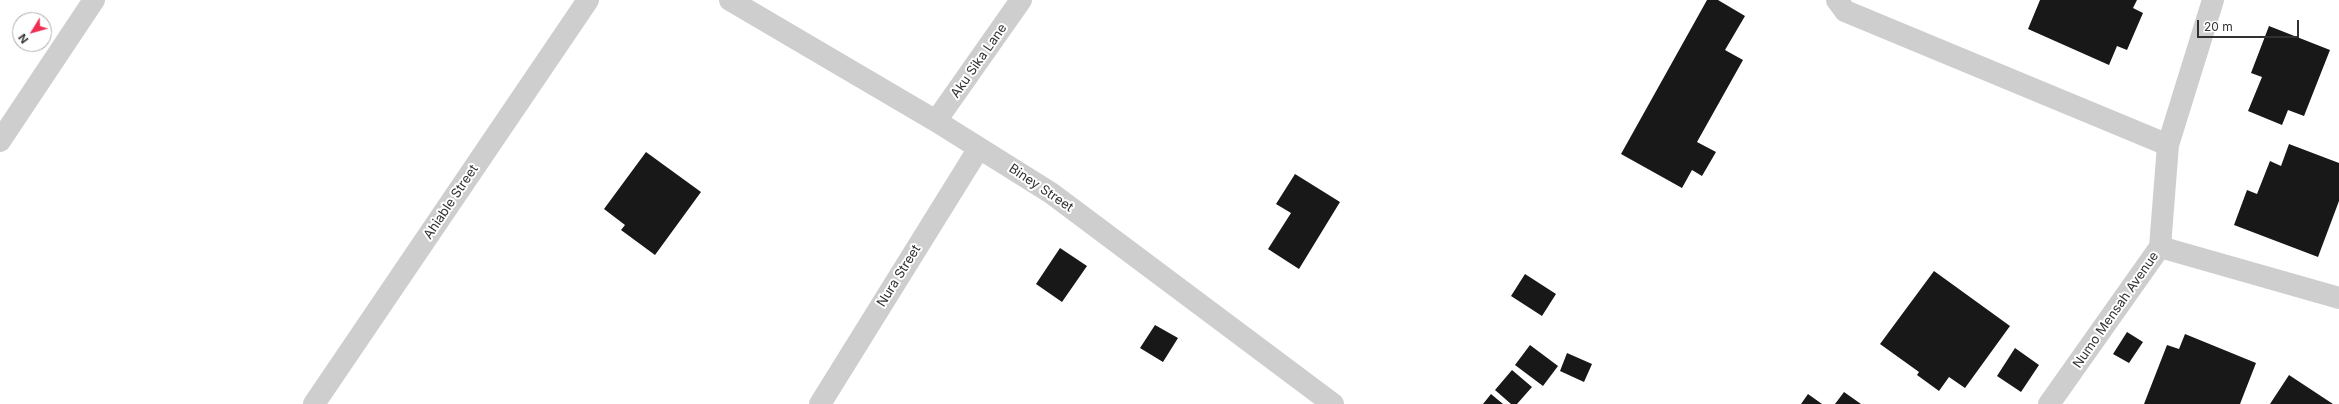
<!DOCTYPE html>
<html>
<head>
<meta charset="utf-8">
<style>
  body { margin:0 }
  #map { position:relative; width:2339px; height:404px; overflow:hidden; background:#fff; font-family:Inter,sans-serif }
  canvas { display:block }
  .north { position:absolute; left:12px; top:12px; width:40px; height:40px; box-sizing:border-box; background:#fff; border:1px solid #adadad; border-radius:50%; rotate:233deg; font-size:11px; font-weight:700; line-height:16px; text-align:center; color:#313131 }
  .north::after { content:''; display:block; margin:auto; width:14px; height:18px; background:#ed2e51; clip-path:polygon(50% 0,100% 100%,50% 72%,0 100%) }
  .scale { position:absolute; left:2197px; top:20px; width:102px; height:18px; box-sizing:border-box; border:2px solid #313131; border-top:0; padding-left:5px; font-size:12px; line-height:14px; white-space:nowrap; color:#313131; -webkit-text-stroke:3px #fff; paint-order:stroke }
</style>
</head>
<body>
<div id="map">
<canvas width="2339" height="404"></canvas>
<div class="north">N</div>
<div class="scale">20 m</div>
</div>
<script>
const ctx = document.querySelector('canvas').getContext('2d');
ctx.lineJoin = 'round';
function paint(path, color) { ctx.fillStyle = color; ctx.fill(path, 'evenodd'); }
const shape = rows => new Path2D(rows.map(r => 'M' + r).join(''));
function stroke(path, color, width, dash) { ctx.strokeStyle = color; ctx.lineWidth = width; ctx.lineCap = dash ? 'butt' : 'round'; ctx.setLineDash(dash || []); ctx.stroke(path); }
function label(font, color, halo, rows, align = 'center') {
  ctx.font = font + ' Inter,sans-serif'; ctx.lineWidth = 4; ctx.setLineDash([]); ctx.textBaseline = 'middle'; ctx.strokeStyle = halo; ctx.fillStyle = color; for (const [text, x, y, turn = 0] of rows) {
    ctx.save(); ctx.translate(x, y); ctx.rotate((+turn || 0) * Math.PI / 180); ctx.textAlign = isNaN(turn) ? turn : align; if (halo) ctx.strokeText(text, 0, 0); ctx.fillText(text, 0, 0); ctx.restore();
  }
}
paint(shape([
  [1707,0,1718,0,1745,16,1725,50,1743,60,1697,142,1716,152,1702,176,1692,170,1682,188,1621,154],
  [2040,0,2137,0,2133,8,2143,13,2127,50,2117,46,2109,65,2028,29],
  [2269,26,2330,50,2304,116,2288,110,2282,125,2248,111,2262,77,2251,73],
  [2289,144,2339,163,2339,201,2318,257,2234,225,2247,190,2257,194,2270,161,2281,166],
  [646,152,701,192,655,255,621,230,625,225,604,209],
  [1295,174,1340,202,1299,269,1268,249,1291,213,1276,204],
  [1060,248,1087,266,1062,302,1036,284],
  [1934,271,2010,326,1965,388,1949,377,1939,391,1917,375,1919,372,1880,344],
  [1525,274,1556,294,1542,316,1511,296],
  [1155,325,1178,338,1163,362,1140,348],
  [2127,332,2143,342,2129,363,2113,354],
  [2185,334,2256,363,2240,404,2144,404,2167,345,2179,349],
  [1530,345,1558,366,1543,386,1515,365],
  [2015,348,2039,365,2021,392,1997,376],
  [1567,353,1592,364,1584,382,1560,371],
  [1512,370,1532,387,1517,404,1511,404,1495,390],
  [2289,375,2333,404,2270,404],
  [1844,392,1861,404,1835,404],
  [1491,394,1503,404,1483,404],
  [1808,394,1822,404,1801,404]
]), '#181818');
stroke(shape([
  [730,0,936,121,1051,193,1333,404],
  [1837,0,1845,11,2168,145],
  [936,121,1021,0],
  [0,141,94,0],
  [2160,247,2339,298],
  [314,404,588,0],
  [820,404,979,148],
  [2049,404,2160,247,2168,145,2213,0]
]), '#cecece', 22);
label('13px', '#313131', '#fff', [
  ["Aku Sika Lane",979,61,-55],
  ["Biney Street",1041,188,34],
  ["Ahiable Street",451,202,-56],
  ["Nura Street",899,276,-58],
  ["Numo Mensah Avenue",2116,310,-55]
]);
</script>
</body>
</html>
